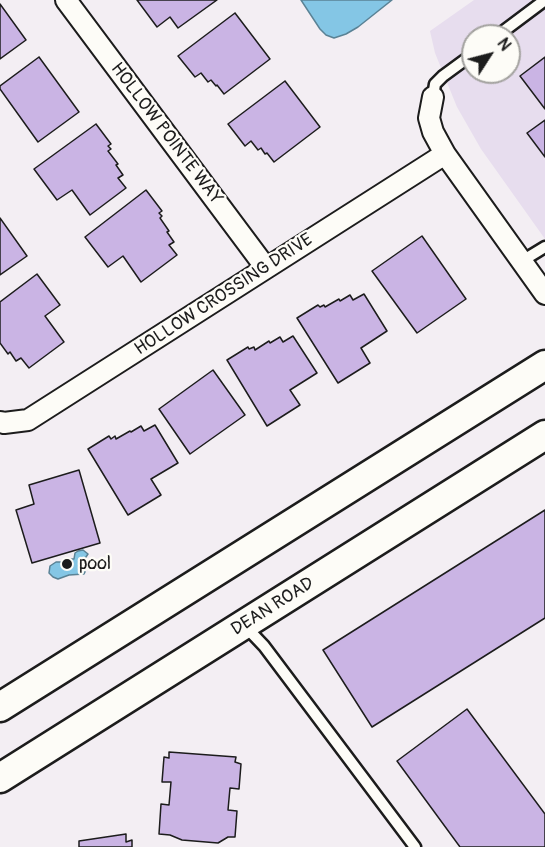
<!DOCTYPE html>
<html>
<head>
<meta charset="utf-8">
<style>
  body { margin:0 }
  #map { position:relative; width:545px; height:847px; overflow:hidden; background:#f3eef3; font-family:Pangolin,sans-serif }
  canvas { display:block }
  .north { position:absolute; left:461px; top:24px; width:60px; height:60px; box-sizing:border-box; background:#fdfcf7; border:2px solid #a3a29f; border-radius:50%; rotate:54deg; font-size:16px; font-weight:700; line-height:24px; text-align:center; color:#1c1c1c }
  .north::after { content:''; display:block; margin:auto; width:21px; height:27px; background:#1c1c1c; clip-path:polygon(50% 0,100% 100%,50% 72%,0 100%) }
</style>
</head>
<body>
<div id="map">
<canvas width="545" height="847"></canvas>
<div class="north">N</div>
</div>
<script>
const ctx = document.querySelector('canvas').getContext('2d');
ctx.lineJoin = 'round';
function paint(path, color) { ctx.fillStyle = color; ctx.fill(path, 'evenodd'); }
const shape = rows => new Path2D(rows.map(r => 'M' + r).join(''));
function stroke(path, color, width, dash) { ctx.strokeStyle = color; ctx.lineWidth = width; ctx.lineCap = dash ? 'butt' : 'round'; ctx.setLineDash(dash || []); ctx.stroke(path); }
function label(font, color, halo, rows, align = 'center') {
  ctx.font = font + ' Pangolin,sans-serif'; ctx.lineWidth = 4.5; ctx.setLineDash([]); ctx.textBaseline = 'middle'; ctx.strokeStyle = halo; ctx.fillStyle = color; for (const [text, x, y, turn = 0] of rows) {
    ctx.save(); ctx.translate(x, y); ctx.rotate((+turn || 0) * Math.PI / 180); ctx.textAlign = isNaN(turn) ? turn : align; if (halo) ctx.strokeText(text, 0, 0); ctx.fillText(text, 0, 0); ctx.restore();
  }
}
paint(shape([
  [474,0,545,0,545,239,481,149,457,107,435,53,430,31],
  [473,36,509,36,509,72,473,72]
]), '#e7ddee');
const water = shape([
  [301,0,392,0,358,27,346,34,334,38,326,35,320,29,301,0],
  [83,550,88,554,82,563,85,572,84,574,69,575,58,579,53,577,49,573,50,566,56,562,61,562,67,559,74,559,75,553,78,551,83,550]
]);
paint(water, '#84c6e5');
stroke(water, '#5a8295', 1.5);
const building = shape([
  [137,0,217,0,178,28,170,17,157,27,137,0],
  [0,4,26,40,0,59,0,4],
  [235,13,270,59,224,94,217,85,216,86,211,80,208,82,201,73,195,77,178,56,235,13],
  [39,57,79,112,38,142,0,89,0,86,39,57],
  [545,57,545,109,520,76,545,57],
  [285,81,320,127,274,162,267,153,265,154,261,148,258,150,251,141,245,146,228,124,285,81],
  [545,120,545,157,527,133,545,120],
  [96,124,111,144,108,146,111,149,108,151,118,164,116,165,123,175,118,178,126,188,90,215,72,190,57,200,34,169,96,124],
  [146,190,162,211,159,213,162,216,160,218,169,231,167,232,174,242,169,245,177,255,141,282,123,256,108,267,85,237,146,190],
  [0,218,27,256,0,275,0,218],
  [422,236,466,299,417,333,372,271,422,236],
  [37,274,60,305,45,316,64,342,29,368,21,358,16,361,10,352,8,354,0,343,0,302,37,274],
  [364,294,387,331,361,348,370,363,338,383,297,318,318,305,320,307,324,305,325,307,339,299,340,301,350,295,353,300,364,294],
  [293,336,317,373,290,390,300,405,267,426,227,360,248,347,249,349,254,347,255,350,269,341,270,343,280,337,283,342,293,336],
  [213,370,245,415,190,454,159,409,213,370],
  [155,425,178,463,151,479,161,495,128,515,88,449,109,436,111,439,115,436,116,439,130,431,131,432,141,426,144,431,155,425],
  [79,470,100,543,32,563,16,510,34,504,29,485,79,470],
  [545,510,545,618,372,727,323,650,545,510],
  [467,709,545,814,545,847,460,847,397,761,467,709],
  [169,752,236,757,235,762,241,764,239,789,230,788,228,810,237,811,235,837,228,837,218,843,182,840,170,835,159,834,161,804,169,805,171,782,162,782,164,757,169,758,169,752],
  [126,834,126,842,132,840,132,847,79,847,79,841,126,834]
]);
paint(building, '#cab4e4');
stroke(building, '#1c1c1c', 1.5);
const lane = shape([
  [497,36,545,0],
  [433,97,435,84,443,76,473,54],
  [522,261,545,247],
  [244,625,264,646,415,847]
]);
const street = shape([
  [66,0,266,268],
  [433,97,429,118,433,132,445,154,545,294],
  [0,422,4,423,28,420,445,154]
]);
const secondary = shape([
  [0,707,545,365],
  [0,778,545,435]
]);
stroke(lane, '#1c1c1c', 15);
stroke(street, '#1c1c1c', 24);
stroke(secondary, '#1c1c1c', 33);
stroke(lane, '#fdfcf7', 10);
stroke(street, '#fdfcf7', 20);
stroke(secondary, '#fdfcf7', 28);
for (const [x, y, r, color] of [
  [67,564,6,"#1c1c1c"]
]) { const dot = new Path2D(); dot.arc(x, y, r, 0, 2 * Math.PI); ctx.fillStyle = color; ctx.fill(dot); stroke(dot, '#fdfcf7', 2); }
label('18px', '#1c1c1c', '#fdfcf7', [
  ["HOLLOW POINTE WAY",166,134,53],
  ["HOLLOW CROSSING DRIVE",224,295,-33],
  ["DEAN ROAD",273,607,-32]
]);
label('18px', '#1c1c1c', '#fdfcf7', [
  ["pool",79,564]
], 'left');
</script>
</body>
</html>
